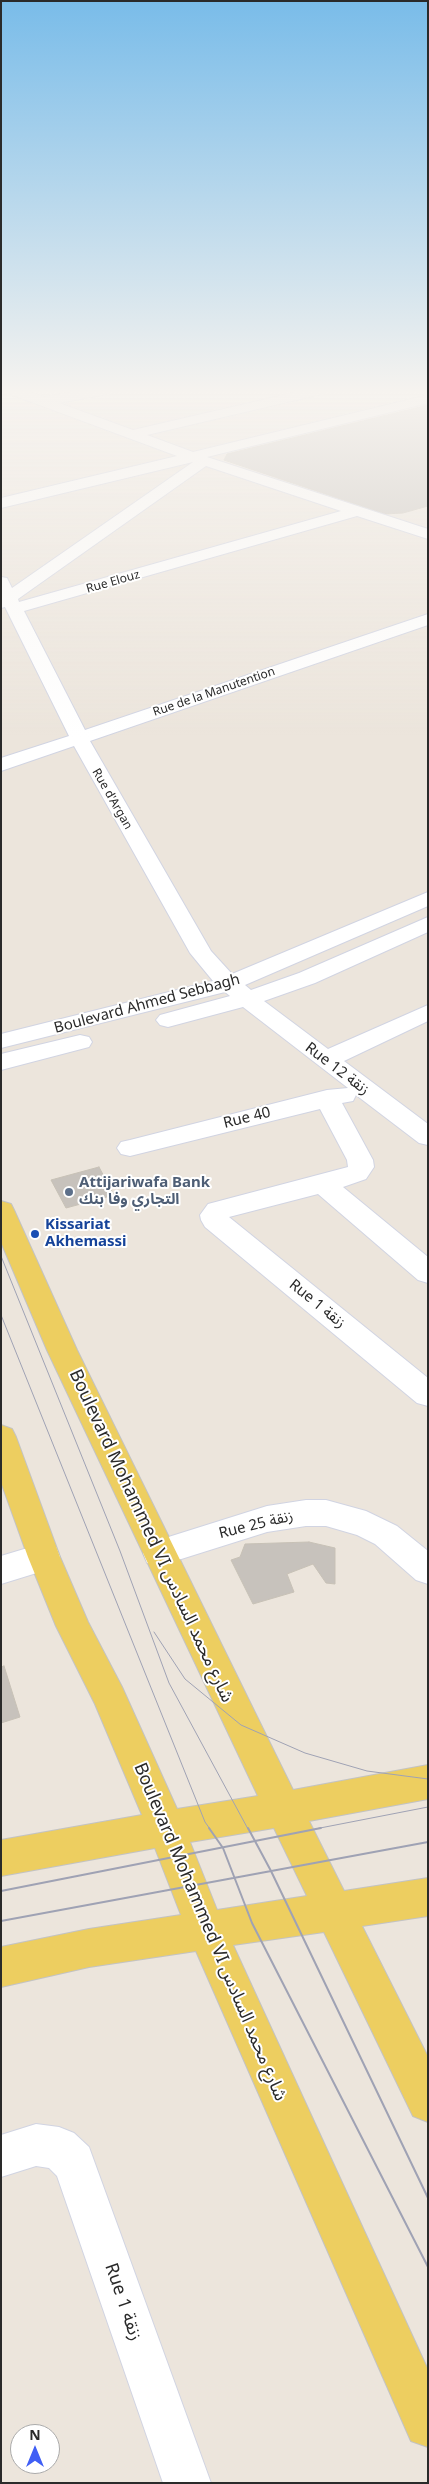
<!DOCTYPE html>
<html>
<head>
<meta charset="utf-8">
<style>
  body { margin:0 }
  #map { position:relative; width:429px; height:2484px; overflow:hidden; background:#ece5dc; font-family:"Noto Sans",sans-serif }
  canvas { display:block }
  .frame { position:absolute; inset:0; border:2px solid #2a2a2a; pointer-events:none }
  .north { position:absolute; left:10px; top:2424px; width:50px; height:50px; box-sizing:border-box; background:#fff; border:1px solid #aaa; border-radius:50%; rotate:0deg; font-size:14px; font-weight:700; line-height:20px; text-align:center; color:#2a2a2a }
  .north::after { content:''; display:block; margin:auto; width:18px; height:22px; background:#405ff5; clip-path:polygon(50% 0,100% 100%,50% 72%,0 100%) }
</style>
</head>
<body>
<div id="map">
<canvas width="429" height="2484"></canvas>
<div class="frame"></div>
<div class="north">N</div>
</div>
<script>
const ctx = document.querySelector('canvas').getContext('2d');
ctx.lineJoin = 'round';
function paint(path, color) { ctx.fillStyle = color; ctx.fill(path, 'evenodd'); }
const shape = rows => new Path2D(rows.map(r => 'M' + r).join(''));
function stroke(path, color, width, dash) { ctx.strokeStyle = color; ctx.lineWidth = width; ctx.lineCap = dash ? 'butt' : 'round'; ctx.setLineDash(dash || []); ctx.stroke(path); }
function label(font, color, halo, rows, align = 'center') {
  ctx.font = font + ' "Noto Sans","Noto Sans Arabic",sans-serif'; ctx.lineWidth = 4; ctx.setLineDash([]); ctx.textBaseline = 'middle'; ctx.strokeStyle = halo; ctx.fillStyle = color; for (const [text, x, y, turn = 0] of rows) {
    ctx.save(); ctx.translate(x, y); ctx.rotate((+turn || 0) * Math.PI / 180); ctx.textAlign = isNaN(turn) ? turn : align; if (halo) ctx.strokeText(text, 0, 0); ctx.fillText(text, 0, 0); ctx.restore();
  }
}
const building = shape([
  [428,405,428,506,403,513,385,514,224,460,227,454,428,405],
  [99,1167,114,1195,66,1208,51,1180,99,1167],
  [309,1542,335,1548,335,1584,326,1583,313,1564,287,1574,294,1592,253,1604,231,1560,240,1557,245,1544,309,1542],
  [4,1666,20,1717,1,1723,1,1667,4,1666]
]);
paint(building, '#c7c2bc');
stroke(building, '#c7c1b6', 1);
const minor = shape([
  [5,390,24,390,44,397,84,390,114,390,107,394,59,403,133,430,305,390,329,390,322,394,147,435,193,452,428,395,428,403,207,457,428,529,428,539,357,516,24,611,85,730,428,614,428,625,90,741,211,951,232,974,428,892,428,906,245,985,251,990,299,973,428,917,428,932,315,983,264,1001,328,1049,428,1005,428,1021,344,1061,428,1124,428,1145,419,1143,356,1095,353,1101,342,1103,373,1160,374,1167,366,1179,343,1187,428,1257,428,1283,418,1280,318,1194,229,1217,428,1378,428,1406,417,1403,205,1227,201,1220,200,1215,208,1204,348,1167,347,1160,320,1109,130,1156,121,1154,117,1148,121,1142,130,1140,327,1090,348,1088,243,1007,168,1027,160,1025,156,1020,160,1015,230,996,225,992,1,1048,1,1034,213,981,190,953,74,746,1,771,1,758,69,736,5,607,1,608,1,577,7,578,12,588,193,462,1,508,1,498,177,456,7,393,5,390],
  [206,466,341,511,19,602,18,599,206,466],
  [80,1035,89,1037,92,1042,89,1047,1,1070,1,1054,80,1035],
  [306,1500,326,1500,366,1511,397,1526,428,1551,428,1584,416,1580,375,1544,357,1535,326,1526,306,1526,267,1532,159,1566,147,1563,143,1553,147,1543,159,1540,267,1506,306,1500],
  [44,1543,56,1547,60,1557,56,1567,1,1584,1,1556,44,1543],
  [36,2124,59,2127,74,2133,89,2147,211,2483,163,2483,57,2176,49,2168,36,2166,1,2177,1,2135,36,2124]
]);
const major = shape([
  [1,1201,11,1204,14,1210,77,1350,293,1790,428,1765,428,1799,309,1821,344,1891,428,1878,428,1916,362,1926,428,2057,428,2122,413,2116,324,1932,233,1945,428,2370,428,2447,411,2441,196,1951,89,1967,1,1987,1,1947,89,1929,181,1915,155,1848,1,1876,1,1840,142,1815,95,1704,56,1626,28,1557,1,1482,1,1425,12,1429,16,1437,60,1557,88,1622,122,1687,177,1809,258,1796,47,1350,1,1242,1,1201],
  [274,1828,307,1896,217,1910,190,1842,274,1828]
]);
stroke(minor, '#d1d4e2', 2);
stroke(major, '#c3c3c3', 2);
paint(minor, '#fff');
paint(major, '#edce60');
stroke(shape([
  [1,1256,120,1551,169,1683,248,1829],
  [1,1315,205,1822,210,1829],
  [154,1632,185,1679,241,1725,305,1753,367,1771,428,1779],
  [315,1829,428,1807]
]), '#9fa2b4', 1);
stroke(shape([
  [209,1828,223,1848,252,1923,428,2267],
  [248,1828,271,1871,428,2198],
  [1,1891,321,1828],
  [1,1921,428,1842]
]), '#9fa2b4', 2);
const sky = ctx.createLinearGradient(0, 0, 0, 738);
sky.addColorStop(0, '#79bce9');
sky.addColorStop(0.53, '#f6f3ef');
sky.addColorStop(1, '#f6f3ef00');
ctx.fillStyle = sky;
ctx.fillRect(0, 0, 429, 738);
for (const [x, y, r, color] of [
  [69,1192,5,"#5c6f8a"],
  [35,1234,5,"#1a4fb4"]
]) { const dot = new Path2D(); dot.arc(x, y, r, 0, 2 * Math.PI); ctx.fillStyle = color; ctx.fill(dot); stroke(dot, '#fff', 2); }
label('12px', '#2a2a2a', '#fff', [
  ["Rue Elouz",113,582,-16],
  ["Rue de la Manutention",214,692,-19],
  ["Rue d'Argan",112,799,60]
]);
label('15px', '#2a2a2a', '#fff', [
  ["Boulevard Ahmed Sebbagh",147,1004,-15],
  ["Rue 12 زنقة",337,1069,37],
  ["Rue 40",247,1118,-14],
  ["Rue 1 زنقة",317,1304,39],
  ["Rue 25 زنقة",256,1525,-14]
]);
label('bold 15px', '#4e5e75', '#fff', [
  ["Attijariwafa Bank",79,1183],
  ["التجاري وفا بنك",79,1200]
], 'left');
label('bold 15px', '#164399', '#fff', [
  ["Kissariat",45,1225],
  ["Akhemassi",45,1242]
], 'left');
label('18px', '#2a2a2a', '#fff', [
  ["Boulevard Mohammed VI شارع محمد السادس",151,1536,65],
  ["Boulevard Mohammed VI شارع محمد السادس",210,1932,67],
  ["Rue 1 زنقة",123,2302,71]
]);
</script>
</body>
</html>
